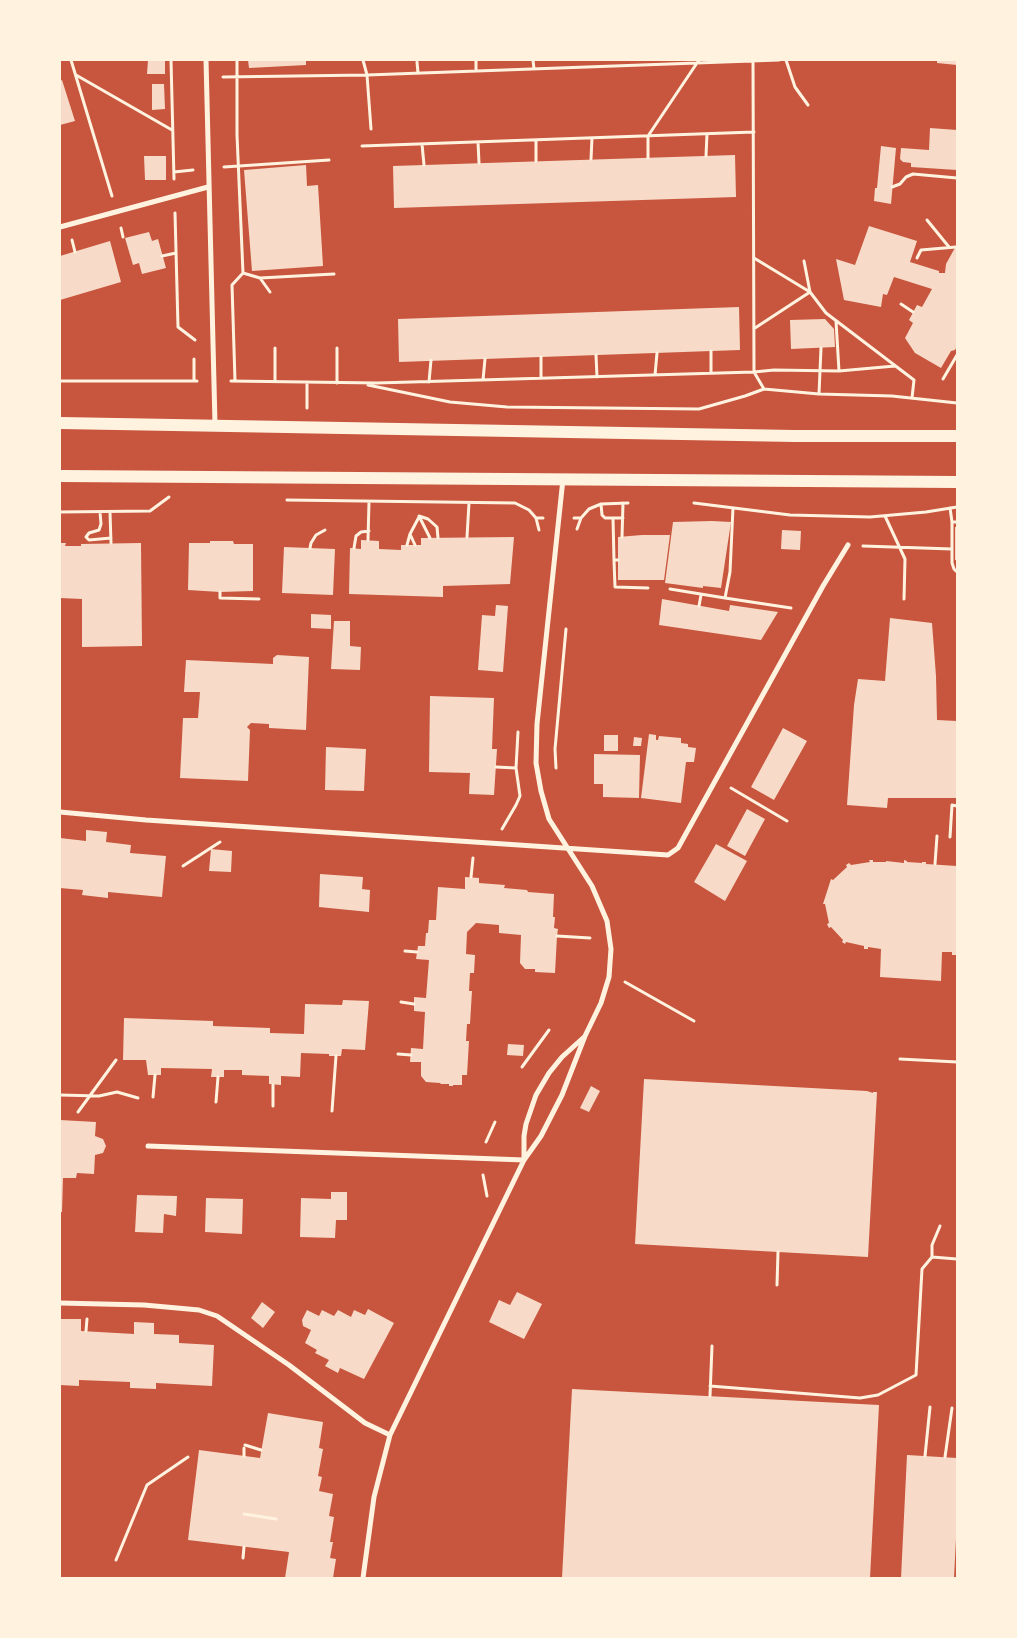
<!DOCTYPE html>
<html>
<head>
<meta charset="utf-8">
<style>
  body { margin:0 }
  #map { position:relative; width:1017px; height:1638px; overflow:hidden; background:#c8553d; font-family:"Archivo Narrow",sans-serif }
  canvas { display:block }
  .frame { position:absolute; inset:0; border:61px solid #fff3e0; pointer-events:none }
</style>
</head>
<body>
<div id="map">
<canvas width="1017" height="1638"></canvas>
<div class="frame"></div>
</div>
<script>
const ctx = document.querySelector('canvas').getContext('2d');
ctx.lineJoin = 'round';
function paint(path, color) { ctx.fillStyle = color; ctx.fill(path, 'evenodd'); }
const shape = rows => new Path2D(rows.map(r => 'M' + r).join(''));
function stroke(path, color, width, dash) { ctx.strokeStyle = color; ctx.lineWidth = width; ctx.lineCap = dash ? 'butt' : 'round'; ctx.setLineDash(dash || []); ctx.stroke(path); }
paint(shape([
  [148,60,165,60,165,74,147,74],
  [248,60,306,60,306,65,249,68],
  [937,60,957,60,957,65,937,63],
  [62,80,75,121,60,125,60,81],
  [152,84,164,84,165,109,152,110],
  [930,128,957,130,957,170,911,167,911,163,903,162,900,159,901,148,929,150],
  [881,146,896,148,891,204,874,201,875,188,877,188],
  [735,155,736,197,394,208,393,166],
  [144,156,166,156,166,180,145,180],
  [306,165,307,186,318,185,323,266,252,271,244,170],
  [869,226,917,241,910,262,939,271,939,273,945,273,946,264,957,244,957,346,955,350,951,351,941,368,915,353,905,338,913,323,909,320,917,305,922,307,932,289,894,277,887,295,883,294,881,307,844,300,836,259,855,265],
  [149,232,152,241,158,239,166,268,142,274,139,263,133,265,125,238],
  [110,241,121,282,60,300,60,256],
  [739,307,740,350,399,362,398,319],
  [825,319,834,329,835,347,791,349,790,320],
  [712,521,731,522,721,588,703,586,703,588,665,583,673,522],
  [955,527,957,527,957,560,955,560],
  [782,530,801,531,800,550,781,549],
  [642,535,670,535,664,580,618,580,618,537],
  [514,537,510,584,443,586,443,597,349,594,350,548,361,549,361,540,379,541,379,549,401,550,401,545,421,545,421,538],
  [210,541,233,541,234,544,253,544,253,591,220,592,188,590,189,543,210,543],
  [60,543,66,543,65,546,81,546,81,544,141,543,142,646,82,647,82,599,60,598],
  [284,547,335,549,333,595,282,593],
  [662,599,729,611,730,605,778,612,761,640,659,625],
  [496,605,508,606,503,672,478,670,482,615,495,616],
  [311,614,331,615,331,629,311,628],
  [890,618,932,623,936,676,937,720,957,721,957,798,888,798,887,808,847,805,854,705,858,679,885,681],
  [334,621,350,621,350,646,361,647,360,670,331,669],
  [277,655,309,657,306,730,269,728,269,724,251,723,247,727,250,730,248,781,180,778,183,718,198,718,200,692,184,692,186,660,273,664,273,658],
  [430,696,494,698,492,749,497,749,494,795,469,794,470,773,429,772],
  [783,728,807,741,774,800,751,787],
  [649,734,656,735,656,740,658,740,659,736,681,738,681,743,688,744,688,747,696,748,694,762,686,762,681,803,641,798],
  [604,735,618,735,618,751,604,751],
  [634,737,642,738,641,746,633,746],
  [326,747,366,749,364,791,325,790],
  [594,754,640,755,639,798,603,797,603,784,594,784],
  [747,809,765,819,745,856,727,846],
  [86,830,107,832,106,842,131,845,130,853,166,856,162,897,108,892,108,898,82,895,83,890,60,888,60,838,86,841],
  [716,844,747,861,725,901,694,882],
  [211,849,232,851,231,872,209,871],
  [869,860,873,860,873,862,886,862,886,861,904,863,904,860,907,861,907,862,922,863,922,862,926,862,926,864,957,866,957,955,952,955,952,952,942,952,941,981,880,977,881,949,868,947,868,949,864,949,864,946,846,942,845,944,842,942,843,940,831,927,829,928,827,924,829,923,825,904,823,904,831,879,833,880,847,867,846,865,849,863,851,865,870,862],
  [320,874,363,877,362,889,370,890,369,912,319,907],
  [465,877,479,878,479,883,505,885,504,888,527,890,528,892,554,894,553,917,555,917,554,928,558,929,557,936,555,973,535,972,535,969,525,969,520,963,521,935,499,933,499,925,476,923,467,932,466,954,475,955,474,973,470,973,469,991,472,991,470,1024,467,1024,466,1041,469,1041,467,1075,462,1075,462,1085,453,1085,453,1086,449,1086,449,1084,441,1084,440,1083,426,1082,421,1076,421,1062,410,1062,411,1048,423,1049,425,1012,414,1011,414,997,426,998,429,960,416,959,418,946,425,946,426,933,428,933,429,920,436,920,438,887,465,889],
  [343,1000,369,1001,365,1050,342,1049,341,1056,329,1056,329,1054,301,1053,300,1077,281,1076,281,1085,269,1084,269,1076,242,1075,242,1070,224,1070,224,1077,211,1077,212,1069,161,1068,161,1075,148,1075,146,1060,123,1060,124,1018,213,1021,213,1026,270,1028,270,1033,304,1034,305,1004,342,1005],
  [508,1044,524,1045,523,1056,507,1055],
  [644,1079,867,1091,873,1093,873,1092,877,1092,868,1257,635,1244],
  [591,1086,600,1091,589,1112,580,1108],
  [60,1120,96,1122,95,1136,103,1139,106,1146,103,1153,95,1155,94,1174,77,1173,76,1178,63,1178,62,1212,60,1212],
  [331,1192,347,1192,347,1220,336,1220,335,1238,300,1237,301,1198,331,1199],
  [137,1195,177,1196,176,1216,164,1214,163,1233,135,1232],
  [206,1198,243,1199,242,1234,205,1232],
  [517,1292,542,1304,524,1339,489,1322,499,1300,510,1305],
  [262,1302,275,1312,263,1328,251,1318],
  [368,1309,394,1323,364,1379,340,1368,338,1373,325,1366,329,1360,315,1353,317,1350,305,1343,311,1330,303,1326,302,1320,307,1310,319,1316,322,1310,334,1316,338,1310,351,1317,354,1310,365,1315],
  [60,1319,81,1319,81,1331,134,1334,134,1322,154,1323,154,1334,179,1335,179,1343,214,1345,212,1386,156,1383,156,1389,130,1388,130,1382,79,1380,79,1386,60,1385],
  [572,1389,879,1405,870,1578,562,1578],
  [268,1413,323,1422,319,1448,323,1449,318,1476,322,1477,319,1491,333,1494,329,1516,334,1517,330,1542,333,1542,330,1558,336,1559,333,1578,285,1578,289,1552,188,1540,199,1450,260,1458],
  [907,1455,957,1458,957,1519,954,1578,901,1578]
]), '#f7dbc8');
stroke(shape([
  [71,60,112,196],
  [171,60,174,179],
  [363,60,367,75,371,129],
  [533,60,534,69],
  [786,60,795,87,808,105],
  [753,61,754,372,764,389],
  [417,62,418,73],
  [476,71,476,60],
  [76,75,172,130],
  [223,77,367,75,779,60],
  [536,140,536,161],
  [478,142,479,163],
  [422,144,424,165],
  [362,146,754,132],
  [706,156,707,134],
  [648,158,648,136,699,60],
  [591,159,592,138],
  [224,167,329,160],
  [174,172,193,170],
  [892,187,900,184,906,177,913,174,957,178],
  [175,213,178,327,195,340],
  [927,220,949,247],
  [121,228,123,237],
  [72,240,75,252],
  [162,256,176,253],
  [754,258,810,292,826,313,914,380,912,398],
  [917,258,921,250,956,247],
  [243,273,260,278,270,292],
  [260,278,334,274],
  [901,304,913,312],
  [755,328,810,292,804,261],
  [596,355,597,377],
  [839,371,895,366],
  [711,373,711,351],
  [655,375,657,353],
  [541,378,541,357],
  [943,379,957,355],
  [483,380,485,359],
  [60,381,197,381],
  [194,381,194,359],
  [231,381,377,383,754,372,774,370,839,371,836,321],
  [235,381,232,285,243,273,237,135,237,60],
  [275,381,275,348],
  [307,382,307,408],
  [429,382,431,360],
  [337,383,337,348],
  [368,385,450,402,507,407,699,409,745,396,764,389,819,394,892,396,957,403],
  [819,394,821,348],
  [287,500,515,503,529,510,536,518,543,518],
  [694,503,790,515,870,517,926,512,957,507],
  [601,504,602,515,605,518,623,518],
  [950,508,952,522],
  [60,512,150,511,169,497],
  [100,512,101,524,99,530,89,533,86,537,89,540,111,538],
  [110,512,111,543],
  [885,516,905,559,904,599],
  [536,518,539,530],
  [574,518,581,518,589,509,601,504,628,503],
  [613,518,614,560,618,560],
  [957,522,952,522,952,563,954,569,957,572],
  [577,529,581,518],
  [410,534,415,545],
  [467,537,469,503],
  [622,537,623,503],
  [430,538,419,516,428,519,437,527,438,538],
  [368,540,369,502],
  [407,545,410,534,419,517],
  [863,546,952,549],
  [310,548,311,543,316,535,325,530],
  [354,548,356,536,361,532,369,531],
  [614,560,615,587,648,588],
  [670,589,725,598,730,572,733,508],
  [220,592,220,598,259,599],
  [725,598,791,608],
  [699,606,701,595],
  [496,767,516,768],
  [556,768,555,749,566,629],
  [731,788,787,821],
  [502,829,516,805,520,796,516,768,518,732],
  [950,837,952,805,957,806],
  [935,864,937,836],
  [183,866,220,842],
  [471,877,473,858],
  [557,936,590,938],
  [405,951,417,952],
  [625,982,694,1021],
  [401,1002,414,1004],
  [398,1054,411,1055],
  [900,1059,957,1062],
  [522,1067,549,1030],
  [60,1095,99,1096,117,1092,138,1098],
  [153,1097,155,1075],
  [216,1102,218,1077],
  [273,1106,273,1085],
  [332,1111,336,1056],
  [78,1112,116,1060],
  [486,1142,495,1122],
  [483,1175,487,1196],
  [932,1257,957,1259],
  [777,1285,778,1252],
  [86,1331,87,1319],
  [710,1386,860,1398,878,1395,916,1375,922,1269,932,1257,932,1245,940,1226],
  [710,1396,712,1346],
  [245,1445,261,1450],
  [244,1456,244,1448],
  [925,1456,930,1407],
  [945,1457,952,1408],
  [244,1514,276,1519],
  [243,1558,244,1547],
  [116,1560,147,1485,188,1457]
]), '#fff3e0', 3);
stroke(shape([
  [206,60,215,424],
  [60,227,208,187],
  [60,812,146,820,668,855,678,848,823,586,848,545],
  [148,1146,524,1160],
  [524,1160,524,1136,526,1124,536,1095,549,1073,562,1057,583,1038],
  [60,1303,144,1305,199,1310,217,1316,289,1365,365,1423,390,1435],
  [363,1578,374,1497,390,1435,524,1160,541,1136,562,1095,585,1036,601,1003,609,977,611,949,607,921,592,886,549,819,541,791,536,763,537,724,563,479]
]), '#fff3e0', 5);
stroke(shape([
  [60,423,795,436,957,436],
  [60,476,957,482]
]), '#fff3e0', 12);
</script>
</body>
</html>
